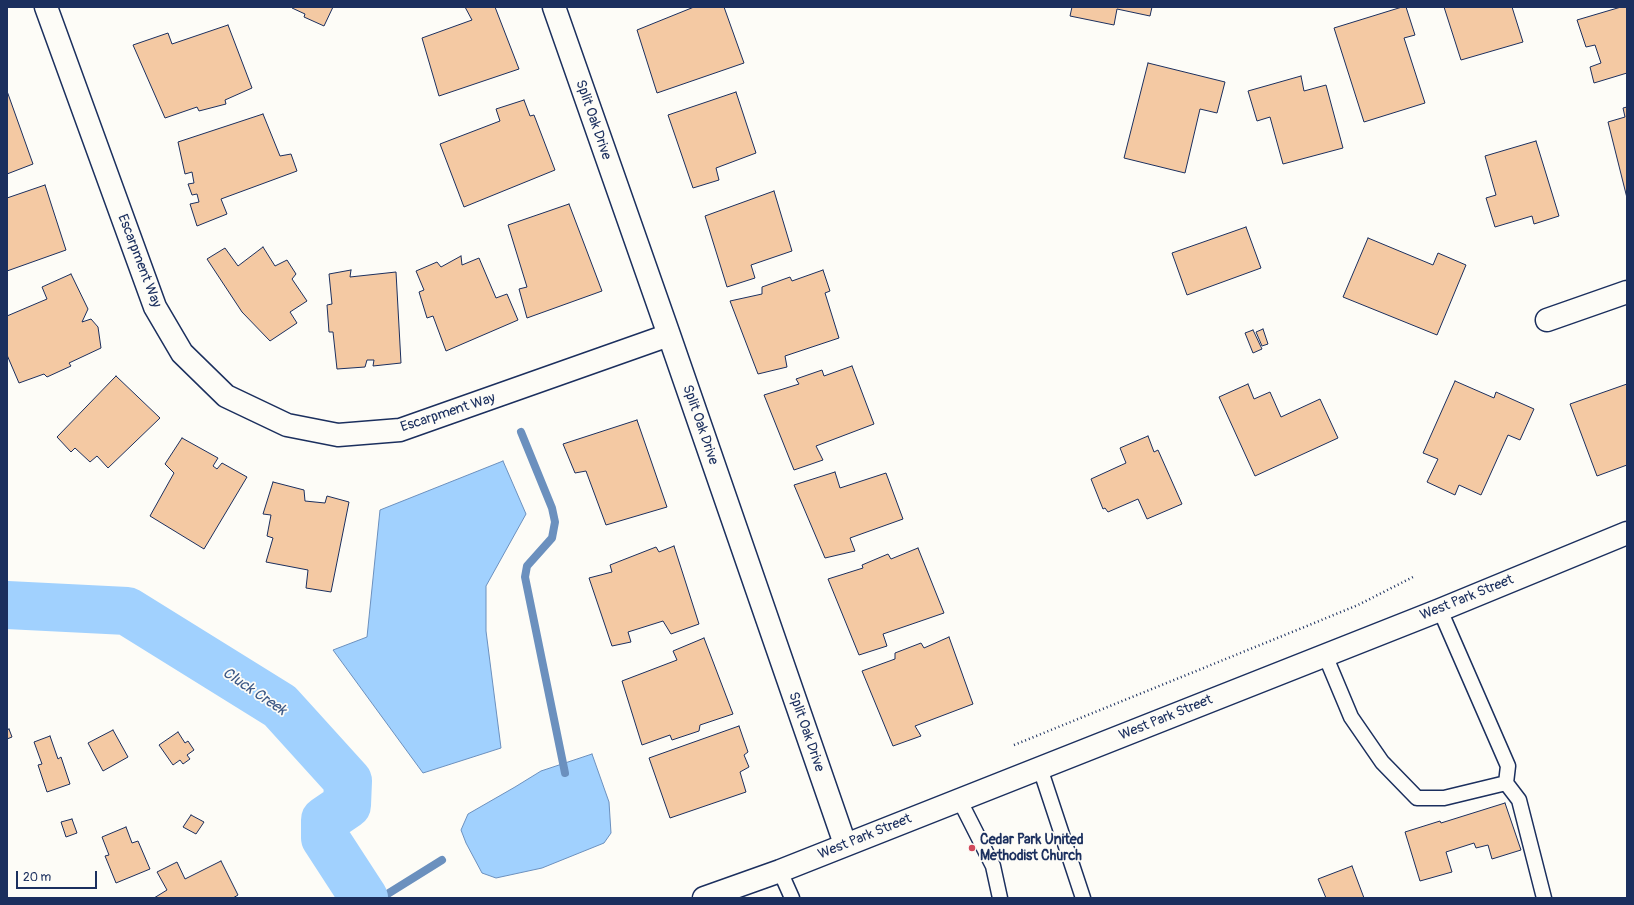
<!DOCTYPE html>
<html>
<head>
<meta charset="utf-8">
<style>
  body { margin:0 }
  #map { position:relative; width:1634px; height:905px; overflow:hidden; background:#fdfcf7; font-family:Pangolin,sans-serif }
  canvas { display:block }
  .frame { position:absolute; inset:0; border:8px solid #1b2f5e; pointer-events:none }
  .scale { position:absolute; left:16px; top:871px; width:81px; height:18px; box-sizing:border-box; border:2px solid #1b2f5e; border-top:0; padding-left:5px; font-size:12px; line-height:14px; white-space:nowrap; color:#1b2f5e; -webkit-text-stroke:3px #fdfcf7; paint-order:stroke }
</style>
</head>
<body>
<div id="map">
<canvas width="1634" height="905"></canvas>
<div class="frame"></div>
<div class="scale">20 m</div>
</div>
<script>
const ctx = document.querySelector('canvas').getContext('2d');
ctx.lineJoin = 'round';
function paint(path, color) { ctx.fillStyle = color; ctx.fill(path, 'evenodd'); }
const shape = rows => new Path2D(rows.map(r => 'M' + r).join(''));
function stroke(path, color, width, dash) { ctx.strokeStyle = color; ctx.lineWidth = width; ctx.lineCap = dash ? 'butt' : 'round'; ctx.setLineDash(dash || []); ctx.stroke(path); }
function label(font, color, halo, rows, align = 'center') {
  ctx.font = font + ' Pangolin,sans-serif'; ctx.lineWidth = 3.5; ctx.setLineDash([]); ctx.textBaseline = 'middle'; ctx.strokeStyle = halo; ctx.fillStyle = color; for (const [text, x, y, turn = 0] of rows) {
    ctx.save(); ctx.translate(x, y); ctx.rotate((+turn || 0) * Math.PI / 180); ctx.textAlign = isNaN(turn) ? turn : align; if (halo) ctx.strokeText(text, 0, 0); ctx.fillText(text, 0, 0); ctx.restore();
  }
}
const water = shape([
  [503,461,526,514,486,586,486,631,501,748,423,773,333,650,367,637,380,510,503,461],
  [592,754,609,802,611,833,604,843,542,868,496,878,482,873,466,843,461,830,468,814,515,787,541,771,592,754]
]);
paint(water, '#a1d1fe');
stroke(water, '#6b90be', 1);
stroke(shape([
  [521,432,552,508,555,522,552,538,527,566,525,577,565,773],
  [381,898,442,860]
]), '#6b90be', 8);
stroke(shape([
  [7,605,127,611,280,706,348,781,347,805,325,820,325,838,364,898]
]), '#a1d1fe', 48);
const building = shape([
  [293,7,333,7,324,26,304,17,305,14,292,8,293,7],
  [465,7,495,7,519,69,439,96,422,38,472,20,465,7],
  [694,7,724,7,744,63,657,93,637,30,694,7],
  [1072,7,1152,7,1150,16,1117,9,1114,25,1070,16,1072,7],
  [1402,7,1406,7,1415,35,1404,38,1425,103,1364,122,1334,28,1402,7],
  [1444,7,1512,7,1523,42,1461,60,1444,7],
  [1621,7,1627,7,1627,73,1594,83,1590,67,1601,63,1595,45,1586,47,1577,20,1621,7],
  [228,25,252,88,225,100,226,104,199,111,197,107,165,118,133,45,168,33,172,44,228,25],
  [1148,63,1225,82,1217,113,1200,109,1185,173,1124,158,1148,63],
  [1301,76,1304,91,1326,85,1343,148,1283,164,1270,117,1257,121,1248,91,1301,76],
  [7,91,33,164,7,174,7,91],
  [736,92,756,153,716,168,719,180,693,188,668,115,736,92],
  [524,100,530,116,534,115,555,170,464,207,440,144,500,121,496,109,524,100],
  [1627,107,1627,198,1608,122,1625,117,1623,108,1627,107],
  [263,114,280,156,291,154,297,171,221,199,227,214,197,226,190,204,199,202,197,194,192,195,188,184,194,183,192,172,185,174,178,142,263,114],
  [1536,141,1559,216,1534,224,1532,216,1495,227,1486,198,1496,195,1485,156,1536,141],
  [45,185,66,250,7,271,7,198,45,185],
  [774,191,792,251,751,265,755,278,727,287,705,216,774,191],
  [569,204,602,291,527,318,519,289,527,287,508,225,569,204],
  [1246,227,1261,268,1187,295,1172,253,1246,227],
  [1368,238,1433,265,1438,253,1466,265,1437,335,1343,297,1368,238],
  [263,247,275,266,287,260,296,274,292,279,307,301,290,312,297,323,270,341,242,312,207,259,225,248,238,266,263,247],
  [461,256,462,265,479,258,496,298,507,294,518,320,446,351,433,316,427,318,419,292,424,290,416,271,437,262,441,267,461,256],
  [351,270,350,277,396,272,401,363,373,366,374,360,367,360,365,367,337,369,333,332,329,332,327,305,332,304,329,274,351,270],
  [823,270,830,291,825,293,839,338,785,356,787,367,758,374,730,301,762,294,762,287,790,277,792,281,823,270],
  [71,274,88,309,82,322,91,319,98,327,101,348,69,363,71,366,47,377,44,374,19,383,7,355,7,316,47,299,42,287,71,274],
  [1263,329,1268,344,1262,346,1256,332,1263,329],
  [1253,330,1262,349,1253,353,1245,333,1253,330],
  [852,366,874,424,816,446,823,460,794,470,764,395,799,384,796,379,822,370,824,376,852,366],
  [116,376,160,418,108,468,97,456,90,462,75,448,71,452,57,437,116,376],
  [1455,381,1494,398,1496,392,1534,409,1520,440,1508,435,1481,495,1459,485,1455,495,1427,482,1438,459,1423,453,1455,381],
  [1248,384,1254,399,1270,392,1281,417,1320,399,1338,438,1255,476,1219,397,1248,384],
  [1627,384,1627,465,1597,476,1570,404,1627,384],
  [637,420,667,507,606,525,586,471,575,473,563,444,637,420],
  [1148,436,1154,452,1158,450,1182,504,1147,519,1138,499,1108,512,1105,508,1103,509,1091,479,1126,463,1120,448,1148,436],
  [182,438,218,458,213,466,217,469,222,463,247,477,204,549,150,516,174,473,165,464,182,438],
  [835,472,840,488,886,473,903,519,850,538,855,551,825,558,794,485,835,472],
  [273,482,304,490,305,501,325,503,327,496,349,502,331,592,306,588,308,570,266,562,273,538,267,536,271,515,263,514,273,482],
  [674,546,699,624,671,634,663,621,628,632,631,642,612,646,589,578,612,572,610,565,656,547,659,552,674,546],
  [918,548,944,613,883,634,887,646,859,655,828,579,863,568,862,565,888,554,891,559,918,548],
  [949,637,973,704,915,726,921,736,893,746,862,671,895,659,895,653,921,643,924,648,949,637],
  [704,638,733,714,700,725,699,731,672,740,670,735,642,745,622,681,677,660,673,651,704,638],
  [739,726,748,752,744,755,749,767,740,772,746,792,670,818,649,758,739,726],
  [9,729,12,737,7,739,7,730,9,729],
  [113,730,128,757,103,771,88,743,113,730],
  [178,732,185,743,188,741,194,750,187,755,190,759,183,764,180,760,173,765,159,745,178,732],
  [50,736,58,759,61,757,70,784,47,792,38,765,42,764,34,742,50,736],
  [1505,803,1521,850,1492,859,1488,845,1476,848,1474,843,1446,852,1452,872,1420,881,1405,832,1440,821,1441,823,1505,803],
  [191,815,204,822,196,834,183,827,191,815],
  [72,819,77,833,66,837,61,822,72,819],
  [126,827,132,843,138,841,150,869,116,883,105,856,109,855,102,837,126,827],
  [221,861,238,895,233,898,154,898,167,890,157,872,177,862,185,879,221,861],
  [1352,866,1364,898,1326,898,1318,879,1352,866]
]);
paint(building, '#f4c9a3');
stroke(building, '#1b2f5e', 1);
const lane = shape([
  [1440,610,1508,766,1506,783],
  [1325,655,1351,717,1382,762,1417,798,1444,798,1506,783,1519,800,1544,898],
  [1040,768,1083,898],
  [959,799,993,866,1000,898],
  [780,871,792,898]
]);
const street = shape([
  [46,7,155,307,182,353,226,396,287,425,338,435,400,430,669,335],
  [554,7,669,335,845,844],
  [1547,320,1627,292]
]);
const secondary = shape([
  [704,898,780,871,1440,610,1627,533]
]);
stroke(lane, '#1b2f5e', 17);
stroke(street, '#1b2f5e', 25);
stroke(secondary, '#1b2f5e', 25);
stroke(shape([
  [1014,745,1302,628,1358,605,1413,577]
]), '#1b2f5e', 2.5, [1, 3]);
stroke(lane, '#fdfcf7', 14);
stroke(street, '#fdfcf7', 22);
stroke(secondary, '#fdfcf7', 22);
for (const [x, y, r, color] of [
  [972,848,4,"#d1495b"]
]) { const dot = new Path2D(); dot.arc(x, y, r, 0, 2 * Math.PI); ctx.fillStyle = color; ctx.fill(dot); stroke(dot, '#fdfcf7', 1.5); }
label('14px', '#1b2f5e', '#fdfcf7', [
  ["Split Oak Drive",593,120,71],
  ["Escarpment Way",139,261,69],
  ["Escarpment Way",448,413,-18],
  ["Split Oak Drive",700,425,71],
  ["West Park Street",1467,598,-22],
  ["West Park Street",1166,718,-22],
  ["Split Oak Drive",806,732,71],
  ["West Park Street",865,837,-22]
]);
label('bold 14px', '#1b2f5e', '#fdfcf7', [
  ["Cedar Park United",980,840],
  ["Methodist Church",980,856]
], 'left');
label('italic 15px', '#3c5886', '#fdfcf7', [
  ["Cluck Creek",254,692,34]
]);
</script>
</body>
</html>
